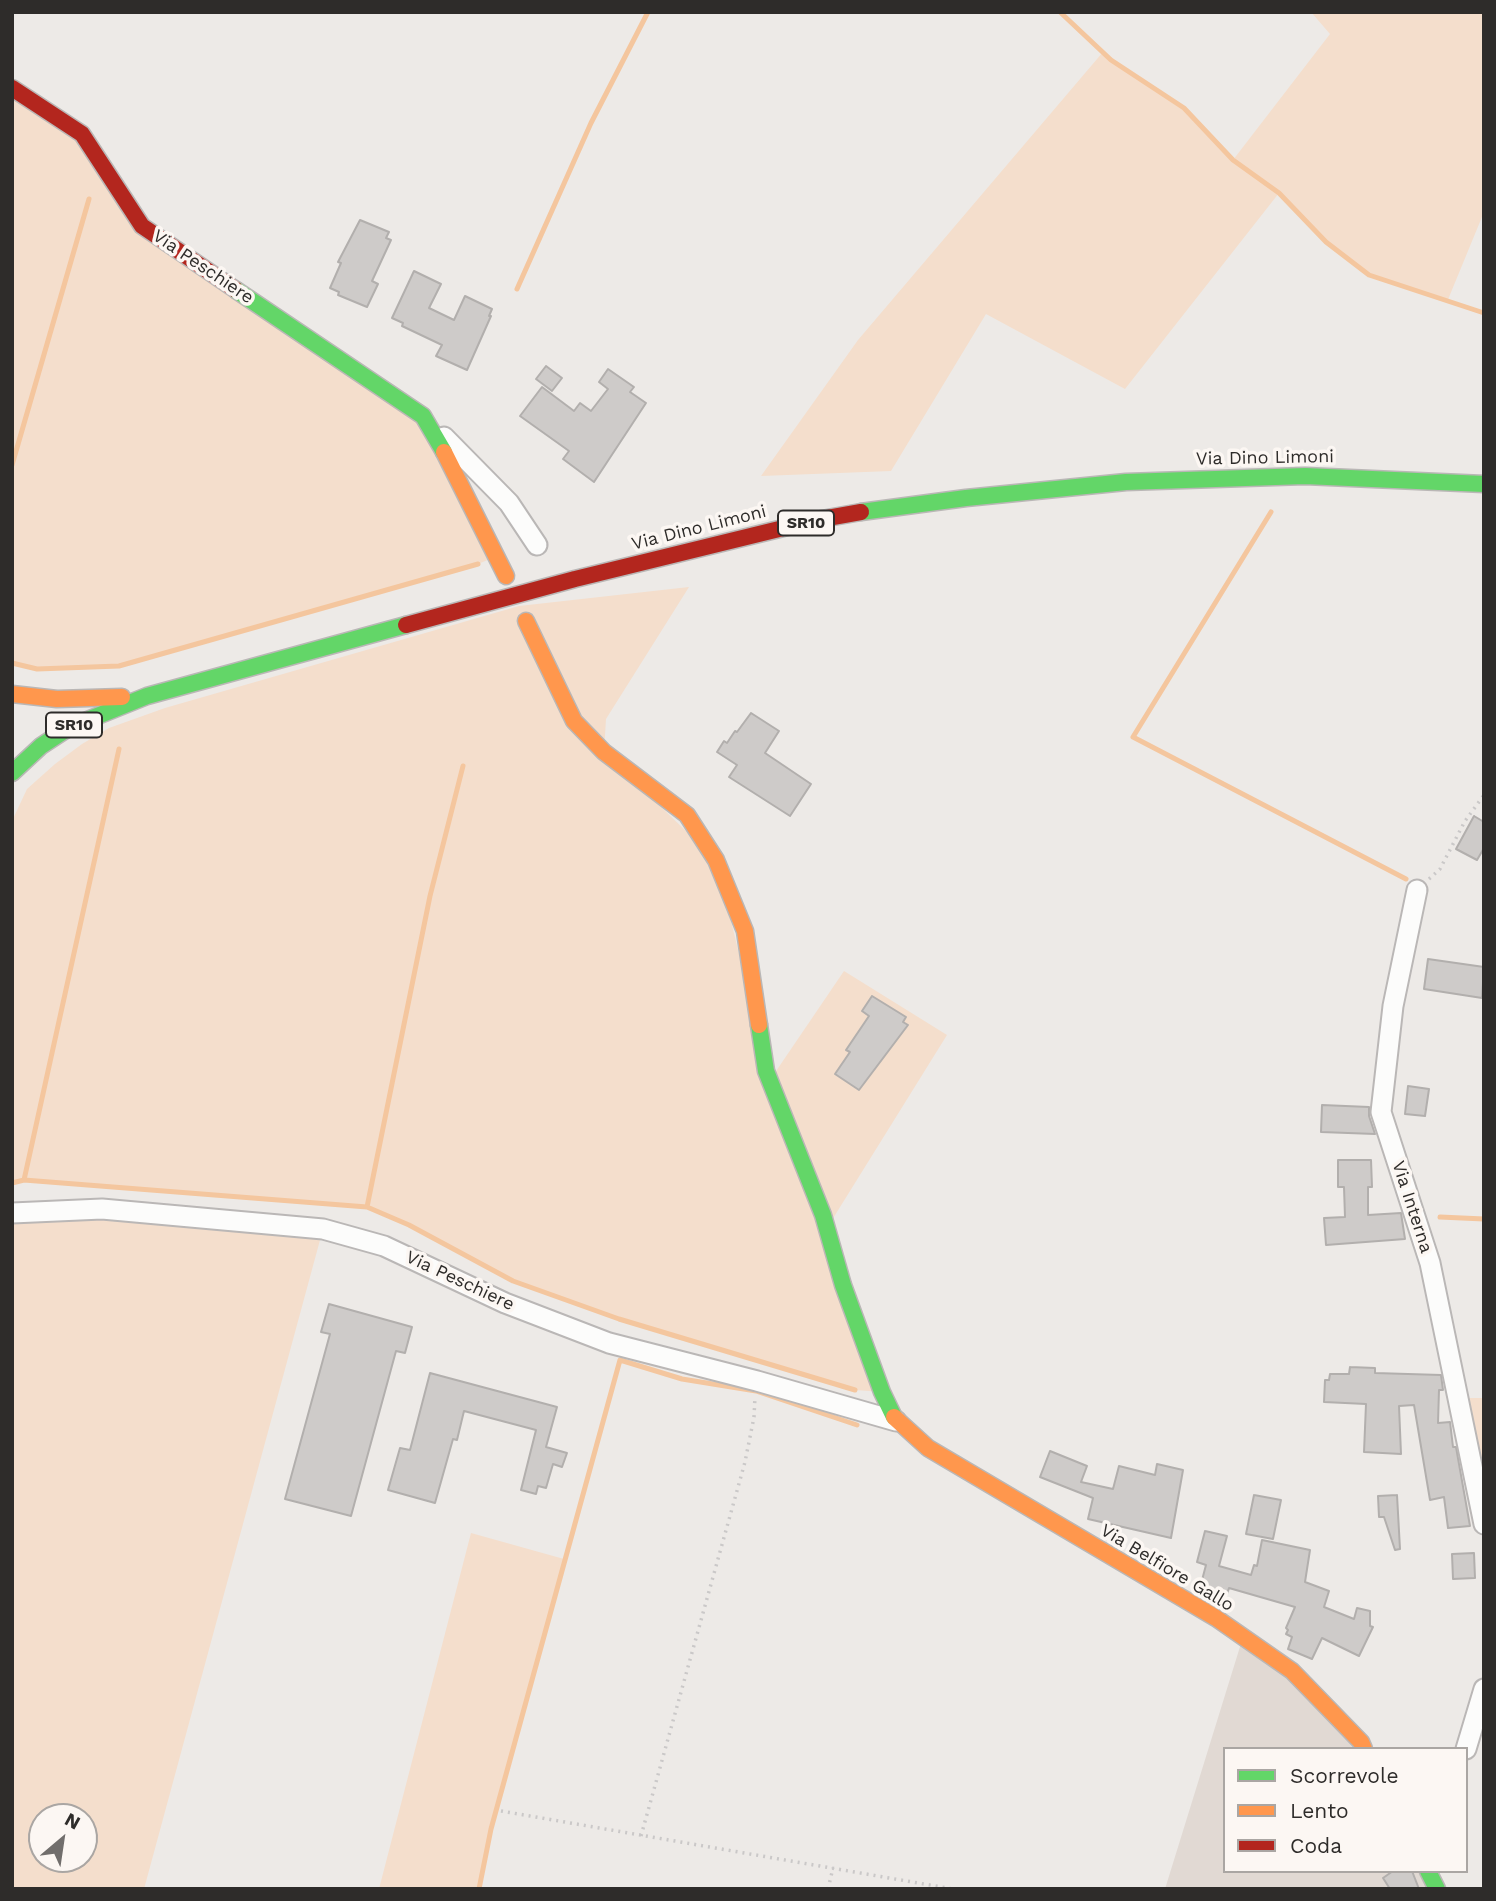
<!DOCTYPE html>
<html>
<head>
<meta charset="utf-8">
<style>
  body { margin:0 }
  #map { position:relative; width:1496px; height:1901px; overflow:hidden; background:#edeae7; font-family:"Work Sans",sans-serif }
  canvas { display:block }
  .frame { position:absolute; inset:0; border:14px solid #2e2c2a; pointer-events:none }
  .legend { position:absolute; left:1223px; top:1747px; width:245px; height:126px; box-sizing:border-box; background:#fcf7f3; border:2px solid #aaa6a3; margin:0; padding:9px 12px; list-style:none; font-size:21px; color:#2e2c2a }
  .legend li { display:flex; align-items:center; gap:14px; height:35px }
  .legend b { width:35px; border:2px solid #aaa6a3 }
  .north { position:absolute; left:28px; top:1803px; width:70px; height:70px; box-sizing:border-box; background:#fcf7f3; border:2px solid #aaa6a3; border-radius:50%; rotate:29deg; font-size:19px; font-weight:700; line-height:28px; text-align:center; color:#2e2c2a }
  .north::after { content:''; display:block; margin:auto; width:24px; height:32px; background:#716e6c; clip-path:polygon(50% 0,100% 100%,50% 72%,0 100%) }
</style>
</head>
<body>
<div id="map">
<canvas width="1496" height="1901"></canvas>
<div class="frame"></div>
<ul class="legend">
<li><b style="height:9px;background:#63d668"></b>Scorrevole</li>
<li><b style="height:9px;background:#ff974d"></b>Lento</li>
<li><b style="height:9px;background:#b3261e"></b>Coda</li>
</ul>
<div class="north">N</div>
</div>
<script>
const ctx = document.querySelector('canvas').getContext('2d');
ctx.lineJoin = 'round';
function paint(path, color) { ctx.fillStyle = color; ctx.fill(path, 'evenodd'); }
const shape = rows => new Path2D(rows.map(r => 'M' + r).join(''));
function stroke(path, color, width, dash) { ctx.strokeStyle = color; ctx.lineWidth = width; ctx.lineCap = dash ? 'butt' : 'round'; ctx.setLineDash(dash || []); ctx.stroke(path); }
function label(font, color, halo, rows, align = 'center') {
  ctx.font = font + ' "Work Sans",sans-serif'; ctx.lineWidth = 7; ctx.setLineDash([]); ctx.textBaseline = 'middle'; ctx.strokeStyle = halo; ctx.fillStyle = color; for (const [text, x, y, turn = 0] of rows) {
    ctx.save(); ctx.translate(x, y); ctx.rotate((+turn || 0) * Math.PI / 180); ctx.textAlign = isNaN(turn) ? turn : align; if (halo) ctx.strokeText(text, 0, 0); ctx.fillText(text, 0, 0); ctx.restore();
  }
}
paint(shape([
  [1243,1637,1364,1749,1225,1749,1225,1871,1428,1871,1437,1889,1165,1889]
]), '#e1d9d3');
paint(shape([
  [1311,12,1484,12,1484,212,1447,302,1369,275,1326,242,1279,193,1125,389,986,314,891,471,761,476,858,340,1103,52,1184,108,1233,160,1330,34],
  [12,88,82,134,142,226,423,416,497,556,478,564,119,666,37,669,12,663],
  [689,587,606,719,604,752,716,860,770,1080,844,971,947,1035,827,1228,882,1392,855,1390,619,1319,513,1281,409,1225,367,1207,24,1180,12,1183,12,821,27,789,55,764,82,744,109,728,165,708,519,606],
  [12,1213,323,1229,144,1889,12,1889],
  [42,1817,84,1817,84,1859,42,1859],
  [1458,1398,1484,1398,1484,1524],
  [471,1533,564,1559,491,1829,479,1889,379,1889]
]), '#f4decc');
stroke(shape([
  [1060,12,1111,60,1184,108,1233,160,1279,193,1326,242,1369,275,1484,313],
  [517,289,591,123,648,12],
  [12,465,89,199],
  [1271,512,1133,737,1406,879],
  [12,663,37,669,119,666,478,564],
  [24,1180,119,749],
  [12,1183,24,1180,367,1207,409,1225,513,1281,619,1319,855,1390],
  [367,1207,430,896,463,766],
  [1440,1217,1484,1219],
  [479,1889,491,1829,620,1360,682,1379,756,1391,857,1425]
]), '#f4c69e', 5);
const building = shape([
  [360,220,389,232,386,238,391,240,372,281,378,284,367,307,338,295,339,292,330,288,341,263,338,262,360,220],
  [414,271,441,284,429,308,454,320,465,296,492,309,489,316,491,316,467,370,436,356,442,345,402,326,403,323,392,318,414,271],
  [546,366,562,378,552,391,536,379,546,366],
  [608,369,634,387,630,392,646,403,594,482,563,459,569,451,520,416,542,387,574,411,580,403,591,411,608,389,599,382,608,369],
  [751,713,779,731,765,753,811,784,790,816,729,777,737,765,717,752,724,741,727,743,735,731,737,732,751,713],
  [1474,816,1484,822,1484,848,1477,860,1456,849,1474,816],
  [1428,959,1484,967,1482,998,1424,989,1428,959],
  [872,996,906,1017,903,1022,908,1025,859,1090,835,1074,850,1052,846,1050,869,1016,862,1011,872,996],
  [1408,1086,1429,1089,1425,1116,1405,1114,1408,1086],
  [1322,1105,1369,1107,1369,1116,1375,1134,1321,1132,1322,1105],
  [1338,1160,1371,1160,1372,1187,1368,1187,1368,1215,1401,1213,1405,1239,1326,1245,1324,1218,1345,1217,1344,1187,1338,1187,1338,1160],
  [329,1304,412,1327,405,1353,396,1351,351,1516,285,1499,330,1334,321,1332,329,1304],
  [1350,1367,1375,1368,1375,1373,1441,1375,1443,1390,1439,1390,1438,1423,1450,1422,1453,1447,1456,1447,1470,1526,1448,1528,1444,1497,1430,1500,1414,1405,1399,1406,1401,1454,1364,1452,1366,1404,1324,1402,1325,1380,1329,1380,1330,1374,1349,1374,1350,1367],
  [430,1373,557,1407,546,1447,567,1453,562,1467,553,1464,546,1488,538,1486,536,1494,521,1490,536,1430,464,1411,457,1440,453,1439,435,1503,388,1490,400,1448,410,1450,430,1373],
  [1050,1451,1087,1466,1081,1482,1113,1489,1119,1466,1155,1475,1157,1464,1183,1470,1171,1538,1088,1519,1093,1498,1040,1477,1050,1451],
  [1254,1495,1281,1500,1273,1539,1246,1534,1254,1495],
  [1397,1495,1400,1549,1395,1550,1384,1517,1379,1517,1378,1496,1397,1495],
  [1205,1531,1227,1536,1219,1566,1251,1575,1254,1565,1257,1566,1262,1540,1310,1550,1305,1582,1329,1591,1324,1607,1354,1619,1357,1608,1370,1611,1370,1626,1373,1627,1359,1656,1322,1638,1312,1659,1288,1649,1292,1637,1286,1634,1288,1630,1286,1628,1295,1607,1229,1588,1227,1594,1207,1589,1208,1586,1201,1584,1206,1565,1197,1562,1205,1531],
  [1474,1553,1475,1578,1453,1579,1452,1554,1474,1553],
  [1393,1871,1412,1871,1419,1889,1390,1889,1383,1878,1393,1871]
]);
paint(building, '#cecbc9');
stroke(building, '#b2afad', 2);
const street = shape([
  [444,437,509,503,537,545],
  [1417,890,1393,1006,1381,1112,1430,1263,1484,1524],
  [12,1213,102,1209,323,1229,384,1246,505,1303,609,1343,757,1381,896,1421],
  [1466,1749,1484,1689]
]);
const fast = shape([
  [236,290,423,416,444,452],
  [861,512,966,498,1126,482,1305,476,1484,484],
  [12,773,41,746,70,727,147,696,406,625],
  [759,1025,766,1071,823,1215,843,1285,882,1392,894,1417],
  [1428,1871,1437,1889]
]);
const slow = shape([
  [444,452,506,576],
  [526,621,574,721,604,752,687,815,716,860,745,931,759,1025],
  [12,694,57,699,122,697],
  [894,1417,928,1448,1216,1618,1292,1671,1361,1742,1364,1749]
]);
const jam = shape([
  [12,88,82,134,142,226,236,290],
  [406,625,575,579,816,520,861,512]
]);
stroke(street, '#bab7b6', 23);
stroke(fast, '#bab7b6', 19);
stroke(slow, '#bab7b6', 19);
stroke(jam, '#bab7b6', 19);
stroke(shape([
  [1429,879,1440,869,1465,821,1484,795],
  [501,1811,953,1889],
  [641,1836,745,1462,754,1417,755,1397],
  [828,1889,833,1868]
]), '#cac8c8', 3.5, [2, 5]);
stroke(street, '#fcfcfb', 19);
stroke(fast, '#63d668', 16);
stroke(slow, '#ff974d', 16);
stroke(jam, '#b3261e', 16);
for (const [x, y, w] of [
  [806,523,56],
  [74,725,56]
]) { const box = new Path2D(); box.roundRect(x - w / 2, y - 12.5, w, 25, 5); ctx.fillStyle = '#fcf7f3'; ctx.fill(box); stroke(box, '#2e2c2a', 2); }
label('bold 16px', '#2e2c2a', null, [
  ["SR10",806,523],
  ["SR10",74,725]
]);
label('18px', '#2e2c2a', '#fcf7f3', [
  ["Via Peschiere",203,267,34],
  ["Via Dino Limoni",1265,458,-1],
  ["Via Dino Limoni",699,528,-14],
  ["Via Interna",1412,1207,72],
  ["Via Peschiere",460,1281,25],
  ["Via Belfiore Gallo",1167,1568,31]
]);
</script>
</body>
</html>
